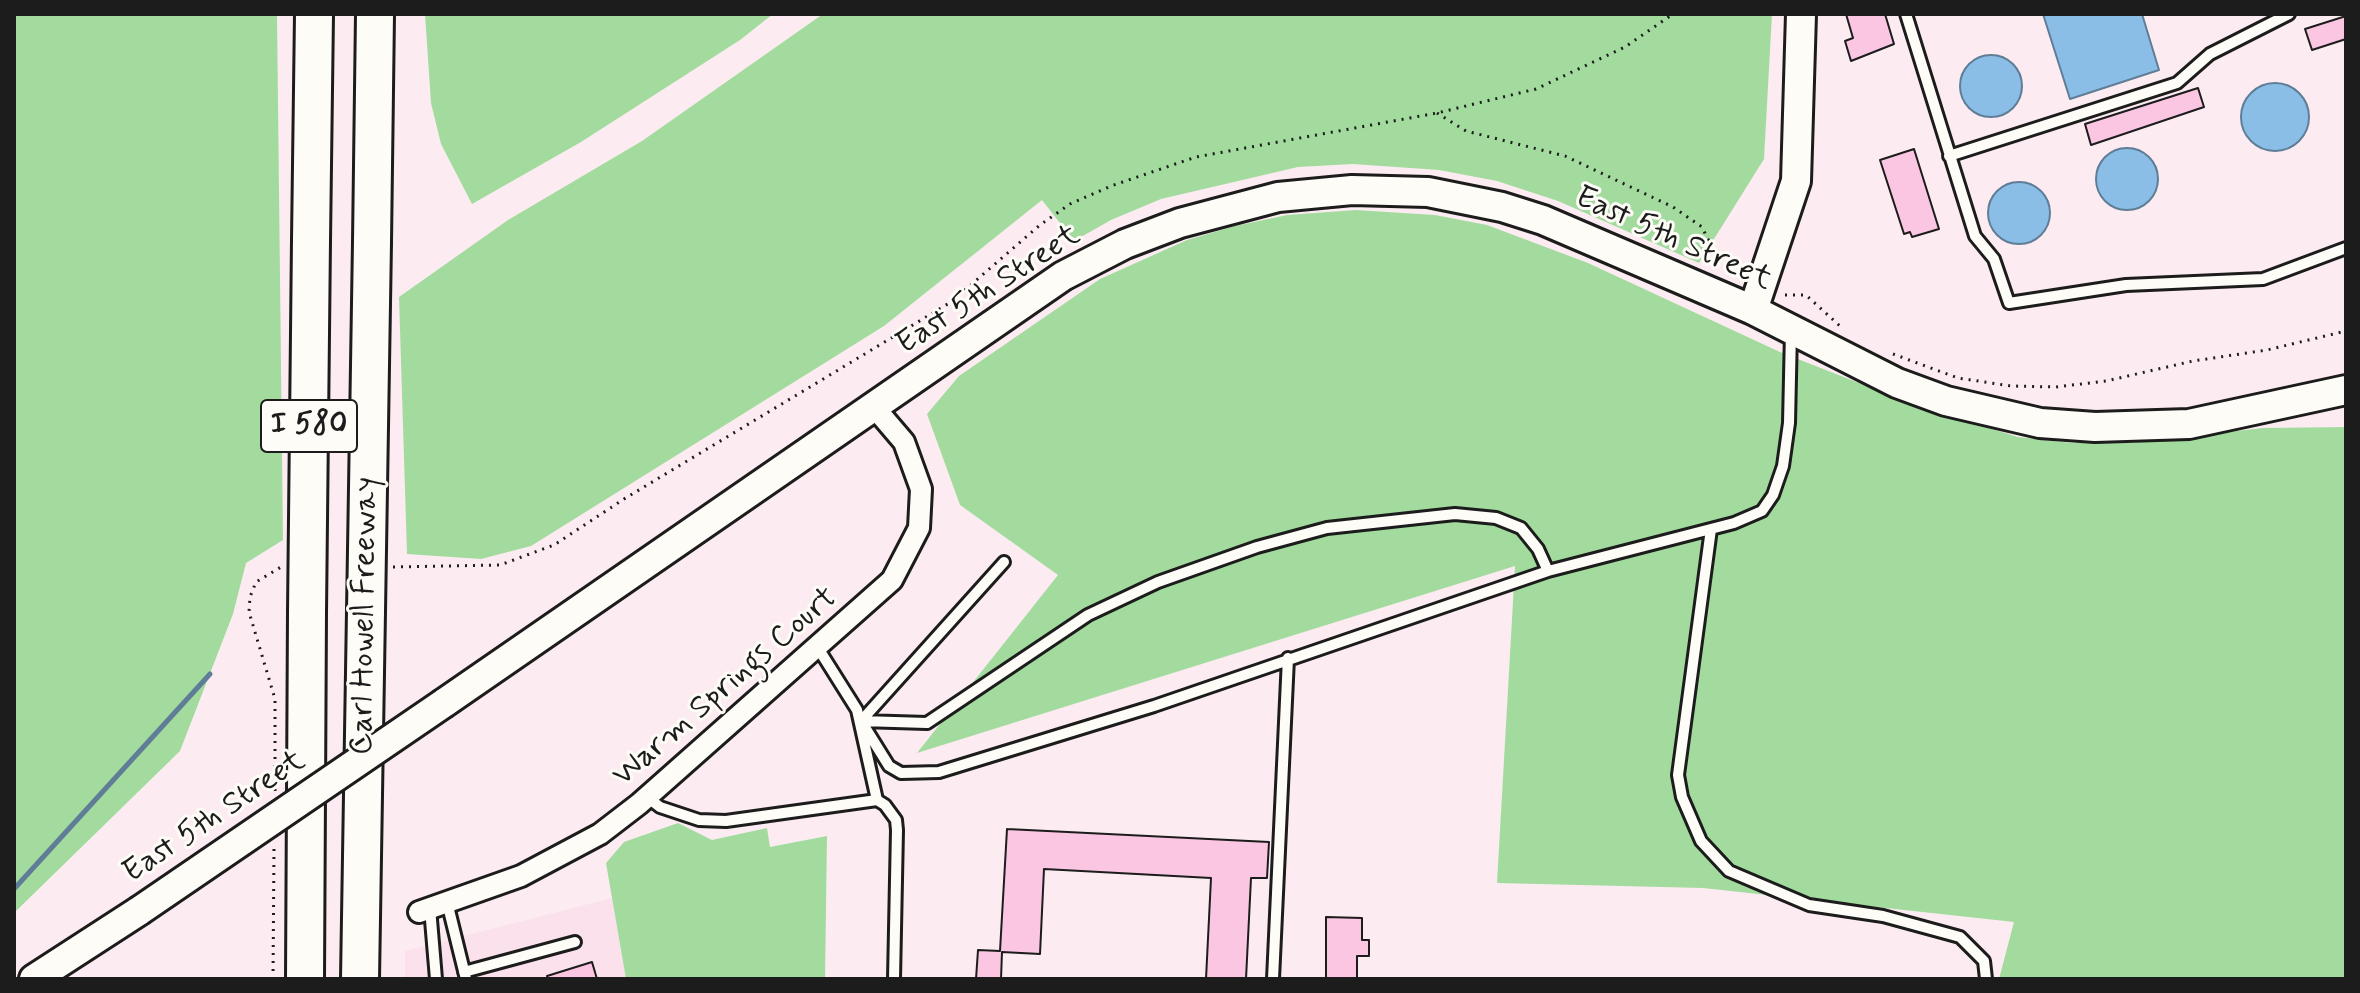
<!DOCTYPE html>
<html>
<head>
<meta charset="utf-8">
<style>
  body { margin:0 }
  #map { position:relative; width:2360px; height:993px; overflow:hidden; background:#fcecf1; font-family:Mynerve,sans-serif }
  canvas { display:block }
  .frame { position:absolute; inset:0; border:16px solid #1c1c1c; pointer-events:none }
</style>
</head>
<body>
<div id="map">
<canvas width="2360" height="993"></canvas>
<div class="frame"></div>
</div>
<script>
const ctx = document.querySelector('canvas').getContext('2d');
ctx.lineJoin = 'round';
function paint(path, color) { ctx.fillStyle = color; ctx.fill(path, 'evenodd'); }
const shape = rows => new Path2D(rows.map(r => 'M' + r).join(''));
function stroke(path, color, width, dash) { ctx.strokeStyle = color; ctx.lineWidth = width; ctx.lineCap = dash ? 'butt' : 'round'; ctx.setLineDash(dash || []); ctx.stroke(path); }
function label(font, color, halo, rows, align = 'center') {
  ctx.font = font + ' Mynerve,sans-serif'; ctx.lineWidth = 6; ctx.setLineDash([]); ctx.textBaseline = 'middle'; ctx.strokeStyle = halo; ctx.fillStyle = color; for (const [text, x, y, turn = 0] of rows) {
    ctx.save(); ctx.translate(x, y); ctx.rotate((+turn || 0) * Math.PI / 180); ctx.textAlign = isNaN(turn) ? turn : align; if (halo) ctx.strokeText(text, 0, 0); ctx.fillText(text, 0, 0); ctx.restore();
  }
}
paint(shape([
  [612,898,626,979,405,979,405,951]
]), '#fbe1ec');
paint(shape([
  [14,14,277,14,283,540,246,563,233,614,180,751,14,913],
  [425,14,773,14,740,40,581,142,472,204,441,144,431,103],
  [823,14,1772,14,1764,159,1699,263,1558,201,1497,181,1439,170,1353,164,1298,167,1161,199,1111,220,1074,241,1042,200,884,326,531,546,481,559,407,554,399,297,508,220,642,141],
  [1356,210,1435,215,1487,225,1588,263,1780,352,1910,403,2018,437,2072,443,2131,443,2263,428,2346,427,2346,979,1999,979,2014,922,1703,888,1497,883,1515,566,917,753,1058,575,960,505,927,414,959,376,1100,279,1187,240,1235,226,1287,215],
  [678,823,712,840,767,828,770,847,827,836,825,979,626,979,606,863,624,842]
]), '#a3db9f');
const water = shape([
  [2043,14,2142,14,2159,70,2070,99,2043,14],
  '1960 86a31 31 0 1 1 62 0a31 31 0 1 1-62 0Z',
  '2241 117a34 34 0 1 1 68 0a34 34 0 1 1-68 0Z',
  '2096 179a31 31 0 1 1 62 0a31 31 0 1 1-62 0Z',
  '1988 213a31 31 0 1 1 62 0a31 31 0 1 1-62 0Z'
]);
paint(water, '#8bbee7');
stroke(water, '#5f7d96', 2);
stroke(shape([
  [14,889,210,674]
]), '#5f7d96', 5);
const building = shape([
  [1846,14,1885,14,1894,44,1851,61,1845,41,1853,38,1846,14],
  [2346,16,2346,39,2312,50,2305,29,2346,16],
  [2198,88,2204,107,2091,145,2085,124,2198,88],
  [1914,149,1939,229,1912,237,1910,232,1904,234,1880,160,1914,149],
  [1007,829,1269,842,1267,878,1251,878,1246,979,1206,979,1211,878,1044,869,1040,954,1002,952,1001,979,976,979,978,950,1000,951,1007,829],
  [1326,917,1362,918,1362,940,1369,940,1369,956,1357,956,1357,979,1326,979,1326,917],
  [592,962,597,979,548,979,547,976,592,962]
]);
paint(building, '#fac6e2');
stroke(building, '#1c1c1c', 2);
const lane = shape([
  [1906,14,1975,236,1994,259,2009,303,2126,285,2263,279,2346,248],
  [1949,156,2177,83,2210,54,2289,14],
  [1711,529,1678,775,1682,797,1701,841,1729,871,1809,905,1883,916,1960,937,1984,961,1986,979],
  [818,648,857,710,877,800],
  [861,721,889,766,901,773,939,772,1154,706,1548,571,1734,523,1762,511,1773,495,1783,466,1789,423,1791,331],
  [861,721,927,723,1088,615,1158,582,1257,547,1327,528,1455,514,1496,518,1521,528,1538,549,1548,571],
  [861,721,1004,562],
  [647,797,660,807,699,820,726,821,877,800,885,805,896,820,897,830,894,979],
  [447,902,466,979],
  [430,908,436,979],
  [464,972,575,942],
  [1273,979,1288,658]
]);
const street = shape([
  [419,912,521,876,600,834,639,804,892,580,919,528,921,489,904,442,875,408]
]);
const secondary = shape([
  [1753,310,1796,181,1801,14],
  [444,703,1063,276,1125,244,1180,223,1278,197,1352,190,1428,192,1502,207,1543,220,1753,310,1897,383,1946,401,2040,423,2095,427,2189,424,2346,390],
  [34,979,139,911]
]);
const highway = shape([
  [311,240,314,14],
  [372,242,375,14],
  [305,979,307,612],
  [360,979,366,611]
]);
stroke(lane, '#1c1c1c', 16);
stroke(street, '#1c1c1c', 26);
stroke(secondary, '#1c1c1c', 34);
stroke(highway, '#1c1c1c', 42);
stroke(shape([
  [1437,113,1466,131,1565,156,1673,207,1702,227,1721,266],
  [1785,295,1806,295,1841,327],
  [1893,354,1958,378,2011,386,2056,387,2106,381,2193,361,2267,350,2346,331],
  [393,567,500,565,554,545,624,499,951,302,1040,225,1070,204,1111,186,1196,157,1437,113,1536,89,1625,47,1673,14],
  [275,791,275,699,249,612,250,597,256,582,281,567],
  [273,979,274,847]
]), '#1c1c1c', 3, [2, 6]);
stroke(lane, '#fdfcf7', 10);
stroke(street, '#fdfcf7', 20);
stroke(secondary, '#fdfcf7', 28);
stroke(highway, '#fdfcf7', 36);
const secondaryBridge = shape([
  [139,911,444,703]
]);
const highwayBridge = shape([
  [366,611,372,242],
  [307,612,311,240]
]);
stroke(secondaryBridge, '#1c1c1c', 34, []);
stroke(highwayBridge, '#1c1c1c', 42, []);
stroke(secondaryBridge, '#fdfcf7', 28);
stroke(highwayBridge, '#fdfcf7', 36);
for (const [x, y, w] of [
  [309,426,96]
]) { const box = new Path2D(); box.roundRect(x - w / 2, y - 26, w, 52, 6); ctx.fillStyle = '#fdfcf7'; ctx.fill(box); stroke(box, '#1c1c1c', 2); }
label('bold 30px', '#1c1c1c', null, [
  ["I 580",309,426]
]);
label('32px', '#1c1c1c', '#fdfcf7', [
  ["East 5th Street",1673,240,24],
  ["East 5th Street",989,291,-33],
  ["Carl Howell Freeway",366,616,-89],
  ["Warm Springs Court",726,688,-41],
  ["East 5th Street",215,818,-34]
]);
</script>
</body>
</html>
